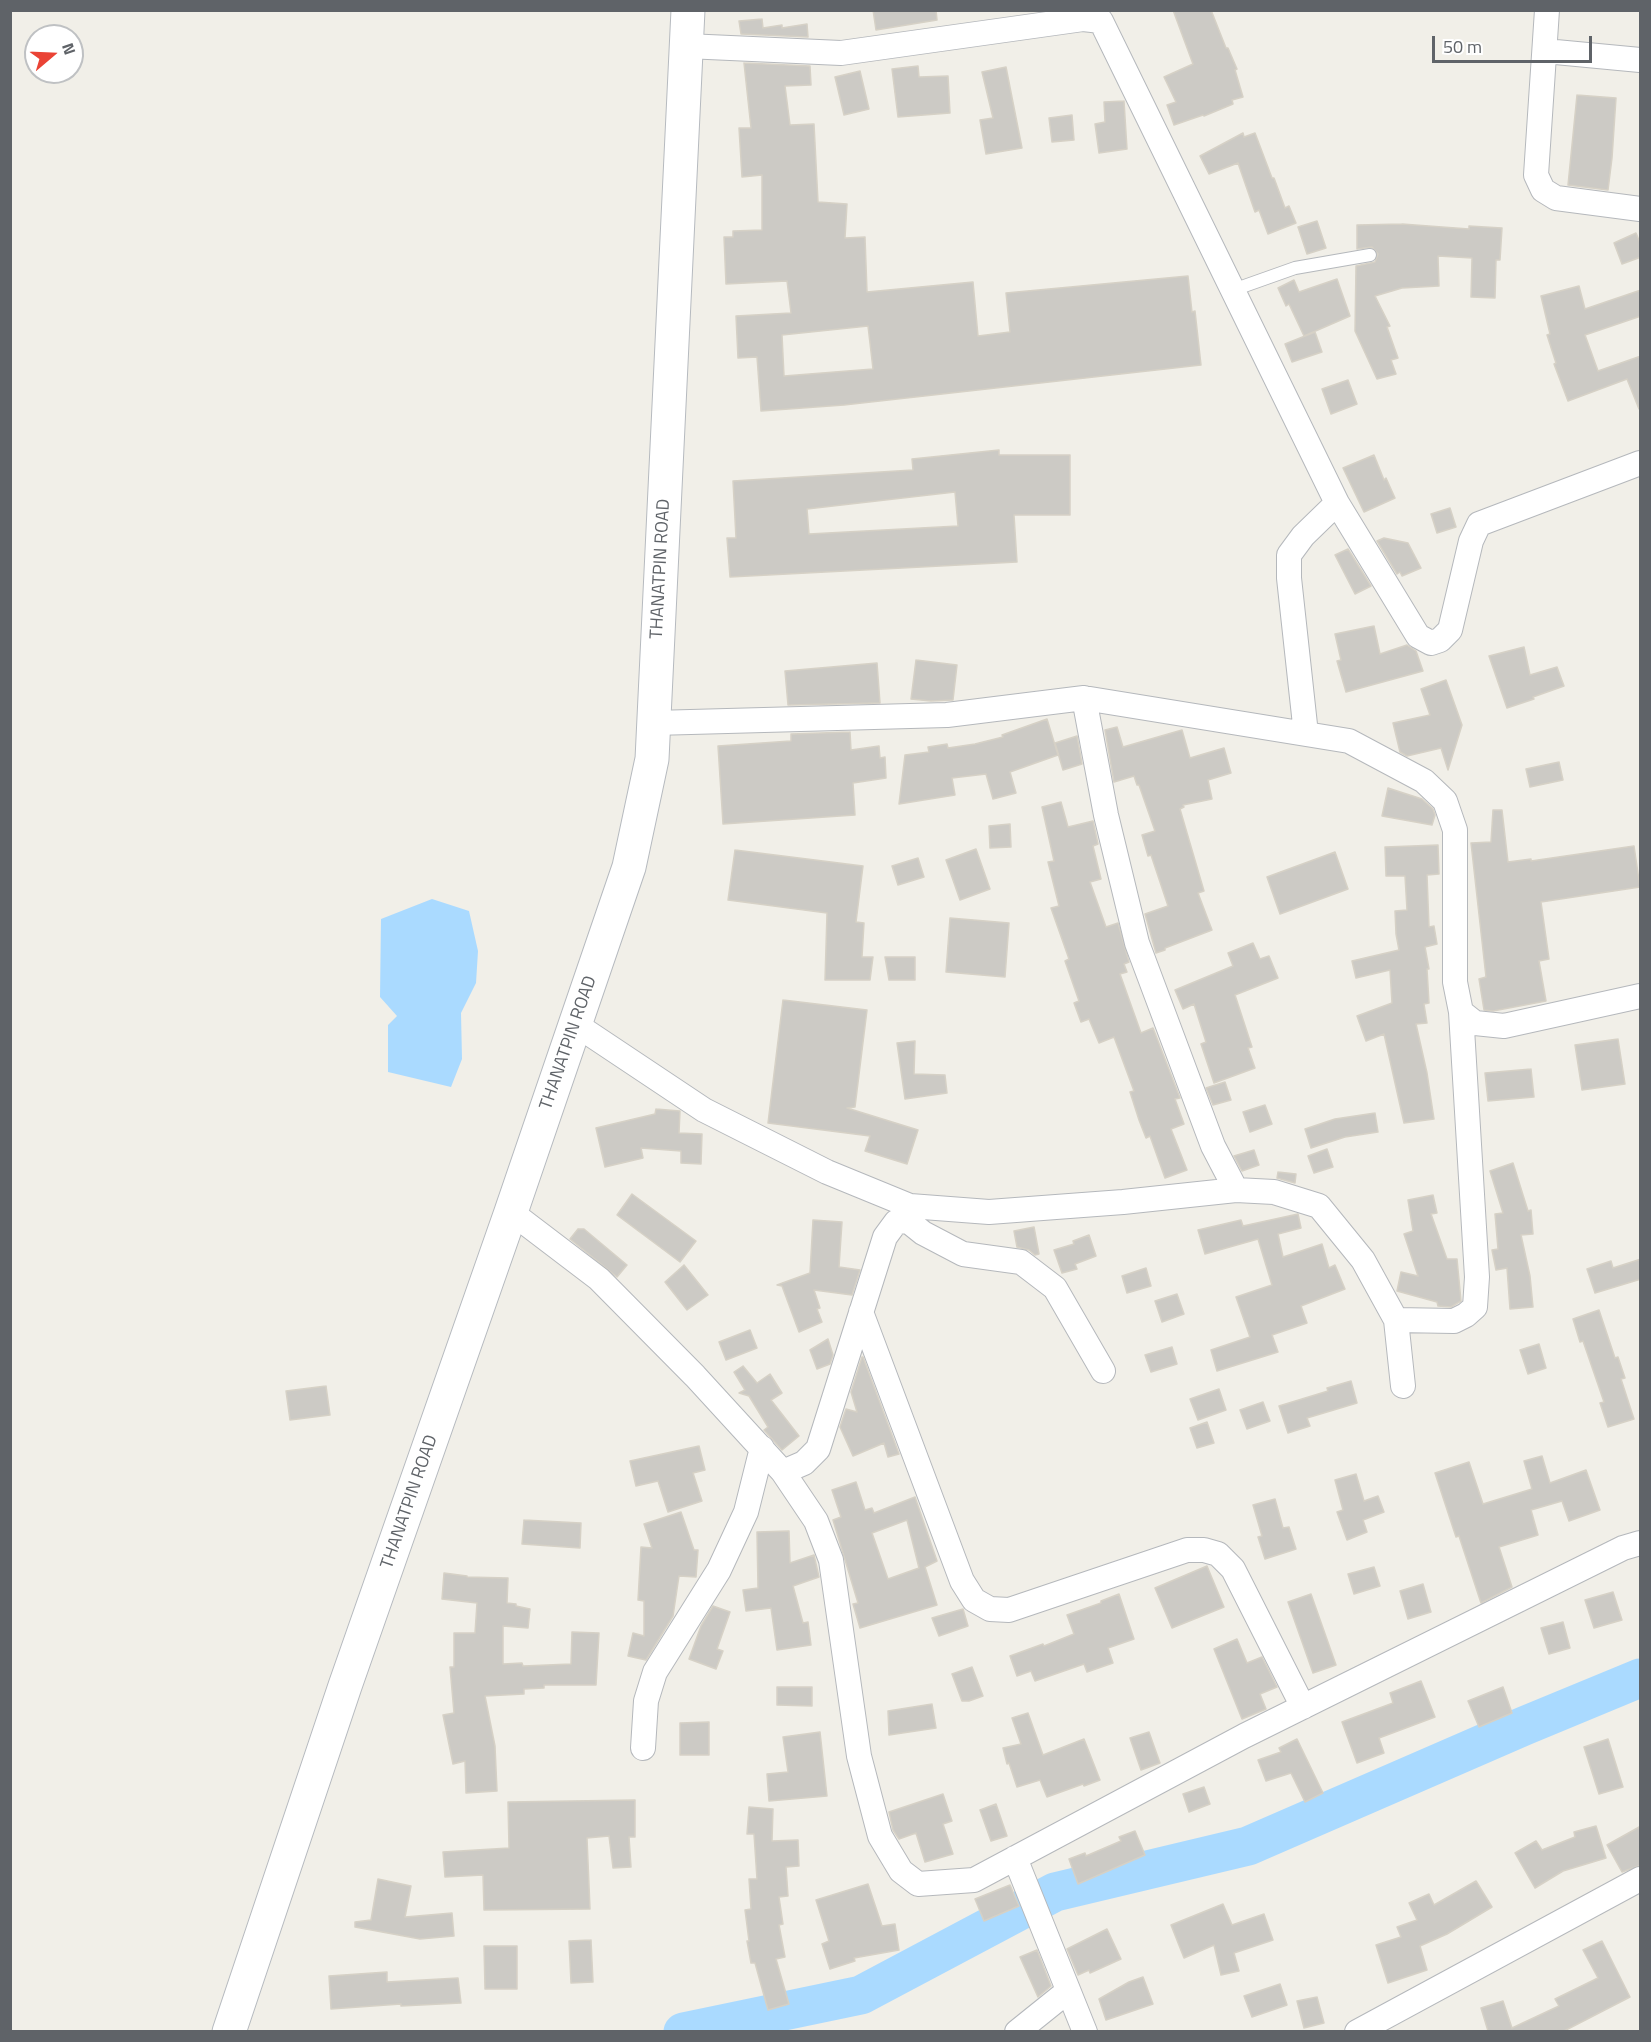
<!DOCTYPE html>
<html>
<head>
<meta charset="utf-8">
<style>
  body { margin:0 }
  #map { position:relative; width:1651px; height:2042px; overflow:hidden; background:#f1efe8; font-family:"Titillium Web",sans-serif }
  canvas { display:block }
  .frame { position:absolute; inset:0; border:12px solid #5f6368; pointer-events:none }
  .north { position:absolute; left:24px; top:24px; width:60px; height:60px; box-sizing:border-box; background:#fff; border:2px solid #bfc1c3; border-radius:50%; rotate:71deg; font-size:16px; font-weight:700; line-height:24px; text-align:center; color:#5f6368 }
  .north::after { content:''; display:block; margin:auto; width:21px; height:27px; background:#ea4335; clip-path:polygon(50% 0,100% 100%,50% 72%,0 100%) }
  .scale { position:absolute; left:1432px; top:36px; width:160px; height:27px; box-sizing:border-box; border:3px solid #5f6368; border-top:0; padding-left:8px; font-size:18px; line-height:21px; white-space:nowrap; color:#5f6368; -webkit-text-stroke:4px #fff; paint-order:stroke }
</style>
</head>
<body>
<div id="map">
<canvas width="1651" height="2042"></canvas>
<div class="frame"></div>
<div class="north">N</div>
<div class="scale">50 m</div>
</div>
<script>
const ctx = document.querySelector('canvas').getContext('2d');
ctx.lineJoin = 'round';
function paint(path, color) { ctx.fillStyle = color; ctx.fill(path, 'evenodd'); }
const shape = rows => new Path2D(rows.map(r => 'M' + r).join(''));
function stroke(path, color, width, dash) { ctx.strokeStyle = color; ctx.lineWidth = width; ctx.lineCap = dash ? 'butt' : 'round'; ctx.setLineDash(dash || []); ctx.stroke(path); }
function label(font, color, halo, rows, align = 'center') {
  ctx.font = font + ' "Titillium Web",sans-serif'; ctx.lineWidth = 4.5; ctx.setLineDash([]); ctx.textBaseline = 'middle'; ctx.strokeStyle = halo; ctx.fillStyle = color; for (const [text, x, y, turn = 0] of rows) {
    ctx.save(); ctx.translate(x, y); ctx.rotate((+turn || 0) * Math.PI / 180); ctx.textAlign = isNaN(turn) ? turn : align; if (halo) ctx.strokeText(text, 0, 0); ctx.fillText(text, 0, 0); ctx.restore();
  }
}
paint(shape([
  [432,899,469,911,478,951,476,983,461,1013,462,1059,451,1087,388,1072,388,1025,397,1016,380,997,381,919]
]), '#aadaff');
stroke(shape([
  [683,2032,861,1995,1055,1892,1248,1846,1524,1726,1640,1678]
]), '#aadaff', 39);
const building = shape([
  [873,10,936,10,937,20,876,30,873,10],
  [1173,10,1211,10,1226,48,1228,48,1237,69,1235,70,1243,97,1232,100,1233,104,1204,116,1203,115,1174,125,1167,105,1176,102,1164,77,1193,64,1173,10],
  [762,19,763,28,782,25,782,28,807,24,808,37,741,34,739,21,762,19],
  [744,63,810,66,811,85,785,86,790,125,814,124,818,202,847,204,845,238,865,237,867,292,973,282,978,336,1010,332,1006,293,1188,276,1192,312,1195,311,1201,365,844,405,761,411,757,357,738,358,736,316,791,313,787,281,726,284,724,237,733,237,733,231,762,230,762,175,742,177,739,128,751,128,744,63],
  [868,326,873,369,784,376,782,335,868,326],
  [918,66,919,77,948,76,950,113,898,117,892,69,918,66],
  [1006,67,1022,148,986,154,980,120,993,118,982,72,1006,67],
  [860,71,869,109,844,115,835,77,860,71],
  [1577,95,1616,98,1612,158,1608,190,1568,185,1577,95],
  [1124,101,1127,149,1099,153,1095,124,1105,122,1104,102,1124,101],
  [1072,115,1074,140,1052,142,1049,118,1072,115],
  [1243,133,1244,137,1255,133,1272,178,1274,178,1285,208,1289,206,1296,223,1268,234,1259,210,1255,212,1238,163,1209,174,1200,156,1243,133],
  [1317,221,1326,248,1307,254,1298,227,1317,221],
  [1402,224,1469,229,1469,226,1502,228,1500,260,1496,260,1495,298,1471,297,1472,258,1438,256,1439,286,1402,288,1375,296,1390,326,1387,327,1398,358,1391,360,1396,374,1377,379,1355,331,1356,266,1375,262,1378,254,1372,247,1357,249,1357,225,1402,224],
  [1636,233,1641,245,1641,257,1622,264,1614,243,1636,233],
  [1337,279,1350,316,1304,336,1289,304,1286,306,1278,288,1294,280,1299,292,1337,279],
  [1579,286,1585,309,1641,290,1641,316,1585,335,1598,371,1641,356,1641,409,1639,409,1627,379,1568,401,1554,364,1556,363,1547,335,1550,334,1541,296,1579,286],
  [1315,332,1322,352,1292,362,1285,344,1315,332],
  [1348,380,1357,404,1331,414,1322,389,1348,380],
  [999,450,999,455,1070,455,1070,515,1014,515,1017,562,730,577,727,538,736,538,733,481,913,470,912,459,999,450],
  [955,492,958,526,809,534,807,509,955,492],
  [1374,455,1384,480,1386,478,1395,498,1364,512,1343,468,1374,455],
  [1450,508,1456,527,1437,533,1431,514,1450,508],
  [1384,538,1408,543,1421,568,1402,576,1400,572,1397,574,1377,541,1384,538],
  [1348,549,1371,586,1355,594,1335,555,1348,549],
  [1374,626,1380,654,1407,645,1416,651,1423,671,1346,692,1337,661,1341,660,1335,634,1374,626],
  [1524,647,1530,675,1557,667,1564,686,1533,697,1534,699,1507,708,1489,656,1524,647],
  [916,660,957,665,953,700,931,701,911,699,916,660],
  [877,663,880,703,788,705,785,671,877,663],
  [1446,680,1462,725,1448,770,1441,748,1407,756,1400,752,1393,723,1430,715,1421,689,1446,680],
  [1047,719,1058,755,1010,772,1016,793,993,799,986,774,952,778,955,795,899,804,905,755,929,752,928,747,947,744,948,748,975,744,1003,737,1002,735,1047,719],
  [1117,727,1123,747,1182,730,1190,758,1224,748,1231,773,1208,780,1212,799,1183,805,1184,807,1180,809,1204,891,1198,893,1212,930,1165,948,1165,950,1156,953,1145,914,1168,906,1151,855,1148,856,1142,835,1155,831,1139,785,1137,785,1134,776,1114,782,1105,730,1117,727],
  [850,732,851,750,879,746,880,758,885,757,886,778,853,783,855,815,723,824,718,746,791,741,791,734,850,732],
  [1077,736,1082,764,1063,770,1055,743,1077,736],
  [1559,762,1563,780,1530,787,1526,769,1559,762],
  [1388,788,1422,799,1433,809,1435,815,1432,825,1382,816,1388,788],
  [1061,802,1068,827,1093,821,1098,844,1093,846,1101,879,1090,882,1106,927,1118,923,1129,962,1124,964,1127,972,1120,974,1141,1033,1153,1028,1180,1098,1175,1099,1184,1124,1171,1129,1187,1170,1165,1178,1150,1136,1146,1138,1139,1120,1130,1092,1134,1091,1114,1037,1099,1043,1089,1019,1081,1022,1074,1003,1079,1001,1065,961,1069,959,1051,908,1059,906,1048,862,1054,861,1042,807,1061,802],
  [1493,810,1502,810,1508,862,1531,859,1531,861,1634,846,1640,887,1541,902,1549,959,1539,961,1546,1001,1493,1011,1484,1010,1479,979,1486,977,1471,843,1491,842,1493,810],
  [1010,824,1011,847,990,848,989,826,1010,824],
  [1438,845,1439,874,1427,875,1429,927,1434,926,1437,944,1425,947,1429,969,1427,969,1429,1003,1424,1004,1427,1023,1416,1024,1427,1073,1434,1119,1404,1123,1384,1034,1366,1041,1357,1016,1392,1003,1390,970,1356,978,1352,961,1399,950,1396,934,1395,911,1407,910,1405,876,1386,876,1385,847,1438,845],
  [976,849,990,889,960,900,946,860,976,849],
  [735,850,863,866,856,922,864,923,862,957,873,957,870,980,825,980,827,913,728,900,735,850],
  [1335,852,1348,889,1280,914,1267,877,1335,852],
  [918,858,924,877,898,885,892,866,918,858],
  [950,918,1009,923,1005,977,946,972,950,918],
  [1253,943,1260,959,1269,956,1278,978,1235,995,1252,1047,1248,1048,1255,1068,1214,1083,1201,1044,1206,1042,1194,1004,1183,1009,1175,990,1233,966,1228,953,1253,943],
  [885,957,915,957,915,980,889,980,885,957],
  [783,1000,867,1010,855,1107,847,1108,918,1130,907,1164,865,1151,870,1136,768,1123,783,1000],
  [1618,1039,1625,1084,1582,1090,1575,1045,1618,1039],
  [915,1041,914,1074,945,1075,947,1093,905,1099,897,1043,915,1041],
  [1531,1069,1534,1097,1488,1101,1485,1073,1531,1069],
  [1225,1082,1231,1100,1213,1105,1206,1088,1225,1082],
  [1265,1105,1272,1124,1250,1132,1243,1112,1265,1105],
  [656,1109,680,1111,679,1133,702,1134,701,1164,681,1163,681,1151,641,1148,643,1158,605,1167,596,1128,655,1114,656,1109],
  [1375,1113,1378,1132,1345,1137,1311,1148,1305,1129,1335,1119,1375,1113],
  [1327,1149,1333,1167,1314,1173,1308,1156,1327,1149],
  [1254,1150,1259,1165,1242,1171,1234,1156,1254,1150],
  [1513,1163,1528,1211,1531,1210,1533,1234,1521,1235,1530,1276,1533,1307,1510,1309,1507,1268,1496,1270,1492,1250,1498,1249,1495,1214,1503,1213,1490,1171,1513,1163],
  [1278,1172,1296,1174,1295,1183,1277,1178,1278,1172],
  [632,1194,696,1241,680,1262,617,1215,632,1194],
  [1433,1195,1437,1213,1431,1214,1447,1259,1457,1259,1461,1301,1451,1307,1438,1306,1437,1302,1397,1291,1401,1272,1418,1276,1404,1234,1413,1231,1408,1200,1433,1195],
  [1298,1214,1301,1228,1278,1234,1283,1257,1322,1244,1329,1268,1335,1265,1345,1289,1301,1306,1307,1323,1272,1335,1278,1352,1217,1371,1211,1350,1250,1337,1236,1297,1272,1285,1258,1239,1205,1254,1198,1230,1241,1220,1243,1226,1298,1214],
  [813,1220,842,1222,839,1267,860,1270,852,1295,814,1290,820,1308,817,1309,822,1322,799,1332,782,1286,777,1285,810,1273,813,1220],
  [1034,1227,1039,1254,1035,1255,1029,1250,1017,1247,1014,1231,1034,1227],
  [578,1229,584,1229,627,1265,617,1277,570,1239,578,1229],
  [1089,1235,1096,1256,1075,1264,1077,1269,1062,1273,1054,1250,1074,1244,1073,1241,1089,1235],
  [1641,1259,1641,1279,1595,1293,1587,1269,1611,1261,1613,1268,1641,1259],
  [684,1265,708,1295,687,1310,665,1282,684,1265],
  [1146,1268,1151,1286,1127,1293,1122,1276,1146,1268],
  [1177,1294,1184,1314,1162,1322,1155,1301,1177,1294],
  [1599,1310,1615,1358,1618,1357,1625,1378,1621,1379,1634,1419,1608,1427,1600,1403,1604,1402,1583,1341,1580,1342,1573,1319,1599,1310],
  [750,1330,757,1348,726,1360,719,1342,750,1330],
  [828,1339,833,1355,830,1364,817,1369,810,1350,828,1339],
  [1539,1344,1546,1368,1528,1374,1520,1350,1539,1344],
  [1172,1347,1177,1364,1151,1372,1145,1355,1172,1347],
  [862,1357,863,1357,899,1454,888,1457,884,1443,853,1456,840,1427,846,1409,857,1412,851,1392,862,1357],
  [743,1366,757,1383,770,1374,782,1393,771,1400,799,1436,782,1450,764,1430,768,1427,749,1396,739,1393,745,1390,734,1372,743,1366],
  [1351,1381,1357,1403,1307,1418,1310,1426,1288,1433,1279,1406,1328,1391,1327,1388,1351,1381],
  [326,1386,330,1415,290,1420,286,1391,326,1386],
  [1219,1389,1226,1410,1198,1420,1190,1399,1219,1389],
  [1263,1402,1270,1421,1247,1429,1240,1410,1263,1402],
  [1207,1422,1214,1443,1197,1448,1190,1428,1207,1422],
  [699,1446,705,1470,693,1473,702,1501,668,1512,658,1481,636,1486,630,1461,699,1446],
  [1542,1456,1550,1483,1586,1470,1600,1510,1569,1521,1562,1501,1531,1510,1538,1535,1499,1547,1512,1587,1481,1603,1459,1536,1456,1537,1435,1473,1469,1462,1483,1504,1532,1489,1524,1461,1542,1456],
  [1356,1474,1364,1501,1378,1496,1384,1512,1363,1520,1367,1532,1347,1540,1337,1512,1343,1510,1335,1480,1356,1474],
  [856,1482,865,1510,872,1508,874,1513,915,1497,937,1561,925,1567,937,1605,860,1628,853,1604,858,1603,833,1520,841,1517,832,1490,856,1482],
  [907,1520,919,1568,888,1579,872,1533,907,1520],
  [1275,1499,1283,1528,1289,1527,1296,1549,1265,1559,1258,1537,1262,1536,1253,1505,1275,1499],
  [681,1512,694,1550,698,1550,696,1577,679,1576,673,1616,646,1660,628,1656,633,1633,644,1636,644,1601,638,1600,641,1547,652,1548,644,1524,681,1512],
  [524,1520,581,1523,580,1548,522,1544,524,1520],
  [789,1531,790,1563,814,1555,819,1577,793,1586,803,1623,808,1622,811,1645,777,1650,771,1608,746,1611,743,1590,758,1588,757,1532,789,1531],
  [1207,1566,1224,1607,1172,1628,1155,1588,1207,1566],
  [1374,1567,1380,1586,1354,1594,1348,1574,1374,1567],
  [444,1573,467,1576,467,1577,508,1578,507,1603,516,1604,516,1606,530,1609,528,1628,503,1626,503,1664,522,1663,523,1666,571,1664,572,1632,599,1633,596,1685,544,1685,544,1688,524,1689,524,1694,485,1696,495,1746,497,1791,466,1793,465,1761,453,1764,443,1715,454,1713,450,1667,454,1667,454,1633,475,1633,477,1603,442,1599,444,1573],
  [1423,1584,1431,1612,1408,1619,1400,1591,1423,1584],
  [1613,1592,1622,1620,1594,1628,1585,1600,1613,1592],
  [1119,1594,1134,1639,1108,1648,1113,1663,1087,1672,1084,1664,1035,1681,1031,1671,1017,1676,1010,1656,1043,1644,1044,1646,1074,1634,1067,1615,1101,1603,1101,1601,1119,1594],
  [1311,1594,1336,1665,1313,1673,1288,1602,1311,1594],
  [713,1606,730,1612,717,1649,723,1651,716,1669,689,1659,701,1626,713,1606],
  [963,1609,968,1626,939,1636,932,1618,963,1609],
  [1563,1622,1570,1648,1549,1654,1541,1628,1563,1622],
  [1237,1639,1247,1663,1262,1657,1277,1687,1260,1694,1266,1709,1242,1719,1214,1649,1237,1639],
  [972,1667,983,1696,969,1701,962,1701,952,1674,972,1667],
  [1421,1681,1435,1717,1379,1738,1384,1753,1357,1763,1342,1722,1393,1703,1390,1693,1421,1681],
  [777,1687,812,1687,812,1706,777,1705,777,1687],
  [1503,1687,1512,1713,1479,1727,1468,1701,1503,1687],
  [932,1704,936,1728,889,1735,888,1711,932,1704],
  [1028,1713,1043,1755,1084,1739,1100,1780,1084,1786,1083,1784,1047,1797,1040,1780,1017,1787,1009,1763,1007,1764,1003,1748,1021,1744,1012,1718,1028,1713],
  [709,1722,709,1755,680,1755,680,1723,709,1722],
  [820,1732,827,1796,769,1801,767,1774,788,1772,783,1737,820,1732],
  [1149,1732,1160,1763,1141,1770,1130,1738,1149,1732],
  [1297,1739,1323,1793,1305,1802,1291,1773,1266,1781,1258,1760,1281,1752,1279,1748,1297,1739],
  [1608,1739,1623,1787,1599,1794,1584,1747,1608,1739],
  [1204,1787,1210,1804,1189,1812,1183,1794,1204,1787],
  [943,1794,952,1821,943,1824,953,1854,925,1862,916,1833,899,1839,893,1830,889,1812,943,1794],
  [635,1800,635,1837,629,1837,631,1867,613,1868,609,1836,587,1838,590,1909,484,1910,483,1875,445,1877,443,1852,509,1848,508,1802,635,1800],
  [996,1804,1007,1836,991,1841,980,1810,996,1804],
  [749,1807,773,1809,772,1841,798,1840,799,1866,786,1867,788,1896,779,1897,783,1924,779,1925,785,1957,776,1959,789,2004,768,2010,755,1963,751,1963,747,1941,749,1941,745,1910,751,1909,749,1879,757,1879,754,1834,747,1834,749,1807],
  [1596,1826,1606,1858,1563,1871,1535,1888,1515,1853,1536,1841,1542,1850,1575,1837,1574,1832,1596,1826],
  [1641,1826,1641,1865,1622,1872,1607,1845,1641,1826],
  [1135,1831,1145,1855,1078,1884,1069,1859,1085,1853,1086,1856,1121,1841,1119,1837,1135,1831],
  [378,1879,411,1886,405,1917,452,1913,454,1936,420,1939,355,1927,355,1922,371,1920,378,1879],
  [1476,1881,1492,1907,1447,1934,1420,1946,1427,1970,1388,1983,1376,1945,1401,1937,1397,1927,1417,1920,1409,1903,1429,1894,1434,1905,1476,1881],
  [868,1884,882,1926,895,1924,899,1950,854,1958,855,1961,830,1969,822,1944,829,1941,816,1900,868,1884],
  [1010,1885,1019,1906,984,1921,975,1899,1010,1885],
  [1223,1904,1232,1925,1264,1914,1273,1940,1234,1953,1239,1971,1221,1975,1214,1945,1184,1958,1171,1925,1223,1904],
  [1107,1929,1121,1959,1090,1973,1089,1970,1078,1975,1067,1949,1107,1929],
  [591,1940,593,1982,571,1983,569,1941,591,1940],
  [1602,1941,1630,1997,1564,2031,1488,2031,1481,2008,1503,2001,1512,2028,1559,2006,1555,1999,1598,1978,1583,1950,1602,1941],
  [484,1946,517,1946,517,1989,485,1989,484,1946],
  [1037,1950,1051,1986,1038,1997,1020,1957,1037,1950],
  [387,1972,387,1982,458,1978,461,2003,401,2006,401,2004,331,2009,329,1976,387,1972],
  [1143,1977,1153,2004,1106,2020,1099,1999,1129,1982,1143,1977],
  [1280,1984,1287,2005,1252,2017,1244,1996,1280,1984],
  [1317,1997,1324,2023,1304,2028,1297,2001,1317,1997]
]);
paint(building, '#cccac5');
stroke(building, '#d6d1c6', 1.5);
const lane = shape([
  [1233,290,1295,268,1370,255]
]);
const street = shape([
  [1547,10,1536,175,1543,190,1556,198,1640,209],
  [686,46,841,53,1083,19,1101,21,1337,503,1418,636,1431,643,1440,640,1450,630,1471,541,1479,524,1640,463],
  [1545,51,1640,60],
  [1084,698,1106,815,1137,943,1213,1146,1236,1190],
  [654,723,947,715,1084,698,1349,741,1424,781,1445,801,1455,830,1455,982,1461,1012,1475,1023,1504,1026,1640,996],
  [1306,734,1289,578,1289,555,1303,536,1337,503],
  [575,1024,704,1110,827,1172,910,1206,989,1212,1123,1202,1236,1190,1274,1192,1319,1206,1363,1260,1396,1320,1403,1386],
  [511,1212,599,1279,695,1376,783,1472,816,1521,831,1560,859,1756,880,1836,901,1871,918,1884,974,1880,1244,1736,1623,1548,1640,1543],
  [861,1312,962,1581,974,1600,990,1609,1009,1610,1187,1550,1204,1550,1218,1554,1233,1569,1303,1707],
  [1396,1320,1454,1321,1466,1315,1475,1307,1477,1277,1461,1012],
  [783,1472,804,1463,818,1449,885,1237,896,1222,908,1221,923,1233,963,1254,1021,1262,1055,1288,1103,1371],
  [643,1748,646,1701,655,1672,719,1570,746,1512,762,1448],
  [1015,1858,1085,2032],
  [1017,2032,1068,1991],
  [1357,2032,1640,1879]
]);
const secondary = shape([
  [229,2032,345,1686,511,1212,629,867,652,759,688,10]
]);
stroke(lane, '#b5b8bc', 14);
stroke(street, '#b5b8bc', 26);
stroke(secondary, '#b6babf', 35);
stroke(lane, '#fff', 12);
stroke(street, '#fff', 24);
stroke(secondary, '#fff', 33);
label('18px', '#5f6368', '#fff', [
  ["THANATPIN ROAD",661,569,-87],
  ["THANATPIN ROAD",569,1043,-71],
  ["THANATPIN ROAD",410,1502,-71]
]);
</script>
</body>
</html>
